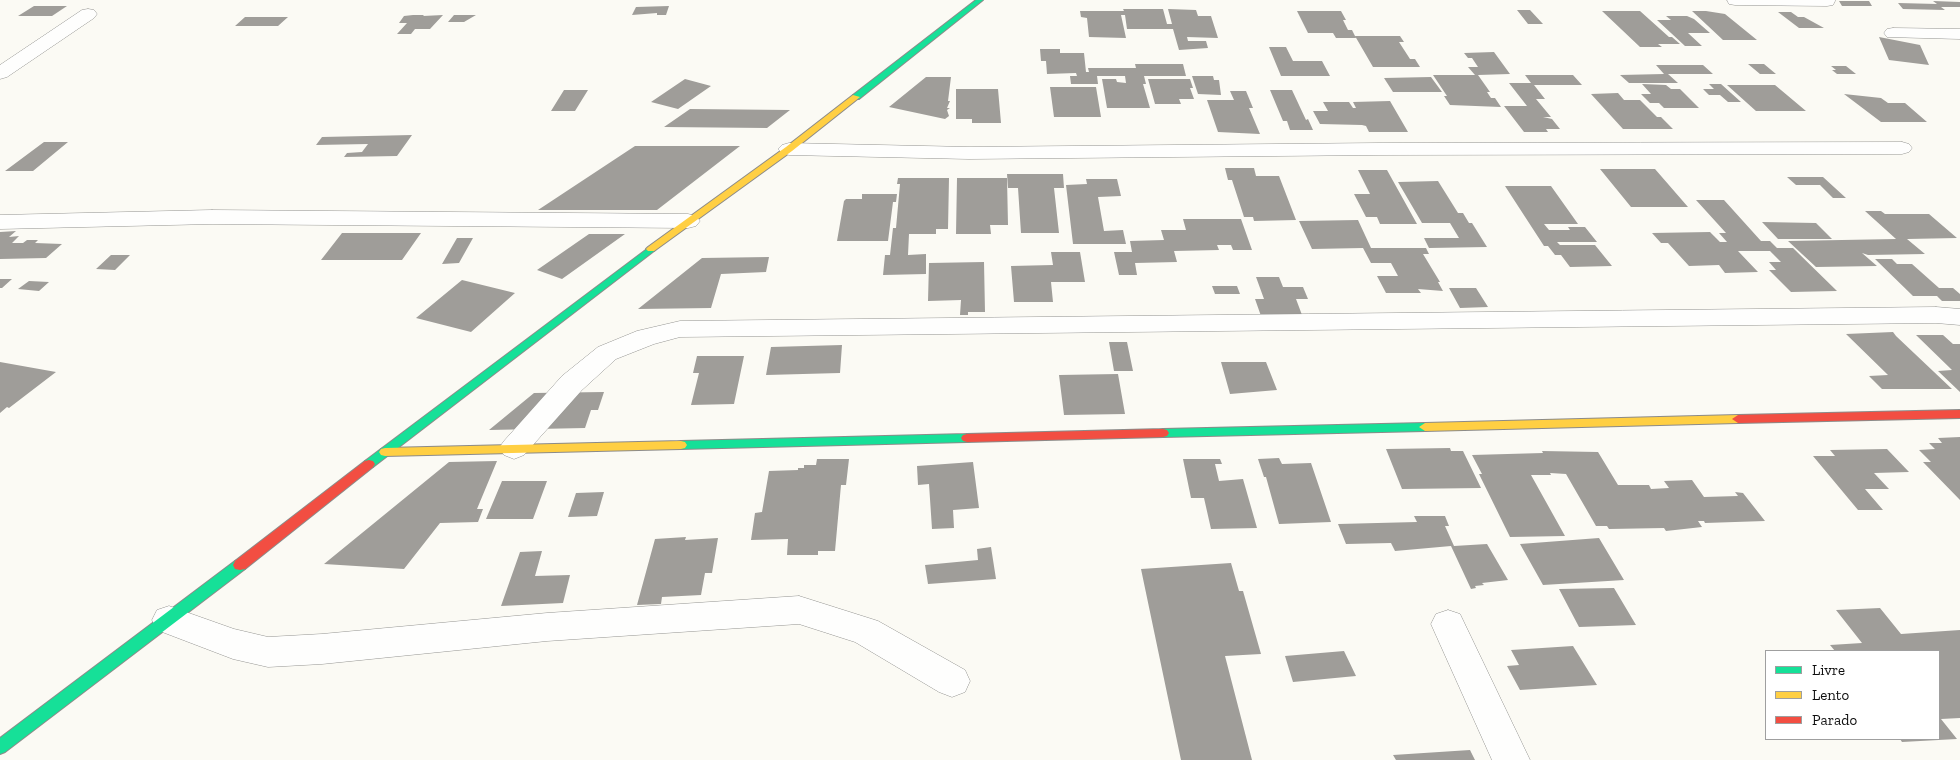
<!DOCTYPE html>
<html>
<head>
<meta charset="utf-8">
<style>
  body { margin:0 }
  #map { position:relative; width:1960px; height:760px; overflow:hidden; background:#fbfaf4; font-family:"Zilla Slab",serif }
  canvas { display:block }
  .legend { position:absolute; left:1765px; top:650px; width:175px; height:90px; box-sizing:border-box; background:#fff; border:1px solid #9f9f9f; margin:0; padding:6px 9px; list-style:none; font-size:15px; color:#0f0f0f }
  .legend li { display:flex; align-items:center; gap:10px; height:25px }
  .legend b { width:25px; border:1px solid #9f9f9f }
</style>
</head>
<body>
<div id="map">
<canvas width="1960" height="760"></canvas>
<ul class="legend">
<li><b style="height:6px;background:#16e098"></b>Livre</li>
<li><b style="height:6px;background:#ffcf43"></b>Lento</li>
<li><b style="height:6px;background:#f24e42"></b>Parado</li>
</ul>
</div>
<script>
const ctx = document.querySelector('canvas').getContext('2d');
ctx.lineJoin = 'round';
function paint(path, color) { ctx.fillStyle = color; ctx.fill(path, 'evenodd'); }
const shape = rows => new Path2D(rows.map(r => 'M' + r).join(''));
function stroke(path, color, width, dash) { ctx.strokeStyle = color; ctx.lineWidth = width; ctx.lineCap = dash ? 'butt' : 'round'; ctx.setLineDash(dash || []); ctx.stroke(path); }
paint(shape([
  [1839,1,1869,1,1872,6,1842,6],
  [1933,1,1960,2,1960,7,1941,7,1945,10,1903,9,1898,3,1937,4],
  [34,6,67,6,52,16,18,16],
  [669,6,666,15,657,15,657,13,632,15,636,7],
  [1123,9,1163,9,1167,24,1172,24,1168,9,1196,10,1198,16,1211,16,1218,38,1187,37,1188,41,1206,41,1208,48,1179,50,1173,29,1127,29,1125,15,1121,15,1126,38,1089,37,1087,18,1081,17,1080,11,1124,11],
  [1517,10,1530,10,1543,24,1528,24],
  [1297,11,1341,11,1346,20,1343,20,1348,30,1352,30,1356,38,1336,38,1333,33,1308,33],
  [1602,11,1640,11,1669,37,1672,37,1680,44,1658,44,1662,47,1640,47],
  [1692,11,1706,11,1725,14,1757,40,1723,40],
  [1778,12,1791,12,1798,17,1804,17,1824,28,1799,28],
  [413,15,424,15,423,16,443,15,430,29,415,29,411,34,397,34,407,23,399,23,404,16],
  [454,15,476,15,464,22,448,22],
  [1666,16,1687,16,1694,19,1710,33,1688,33,1702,46,1685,46,1657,20,1671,20],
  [245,17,288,17,278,26,235,26],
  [1355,36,1400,36,1404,42,1399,42,1410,59,1415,59,1420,67,1373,67],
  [1879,37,1920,45,1929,65,1889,60],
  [1269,47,1286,47,1293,61,1322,61,1330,76,1281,76],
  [1040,49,1060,49,1060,53,1084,53,1086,72,1089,72,1088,68,1136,68,1135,64,1183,64,1186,76,1144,76,1146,84,1143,84,1150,108,1107,108,1102,79,1116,79,1117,82,1126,83,1125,76,1097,76,1098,84,1071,84,1070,76,1077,76,1076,73,1047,74,1046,61,1041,61],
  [1494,52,1510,74,1478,75,1490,92,1487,92,1491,98,1495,98,1501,107,1450,105,1444,96,1447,96,1433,75,1475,75,1468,67,1478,67,1472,58,1468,58,1464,53],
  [1748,64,1764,64,1776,74,1760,74],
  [1656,65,1703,65,1713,74,1668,74,1678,83,1629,83,1620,75,1664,74],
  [1831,66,1846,66,1856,74,1837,74,1832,70,1836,70],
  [1525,75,1573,75,1582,85,1534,85,1545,99,1536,99,1551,117,1543,117,1552,119,1560,129,1546,129,1548,132,1524,132,1504,106,1527,106,1509,83,1531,83],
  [1192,76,1213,76,1214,80,1219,80,1221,95,1198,94],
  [926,77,951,77,948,101,950,101,947,108,950,108,947,110,949,116,945,119,889,107],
  [1431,77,1442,92,1393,92,1384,78],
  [685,79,711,86,678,109,651,102],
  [1148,79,1190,79,1193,88,1190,88,1194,99,1179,99,1181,104,1155,104],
  [1642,84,1666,85,1671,89,1680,89,1699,108,1664,108,1659,103,1650,103,1641,94,1651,94],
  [1709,84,1721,84,1741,102,1728,102,1720,95,1709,95,1703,89,1714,89],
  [1727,85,1775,85,1806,111,1756,111],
  [1050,87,1096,87,1101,117,1054,117],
  [956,89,998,89,1001,123,972,123,972,119,956,119],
  [564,90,588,90,575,111,551,111],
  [1270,90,1292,90,1306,120,1308,119,1313,130,1290,130,1287,121,1283,121],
  [1230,91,1246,91,1253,108,1249,108,1260,134,1218,132,1207,100,1234,100],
  [1618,93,1624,100,1640,100,1657,117,1661,117,1673,129,1623,129,1591,94],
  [1844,94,1881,98,1888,103,1905,103,1927,122,1881,122],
  [1390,101,1408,132,1369,132,1366,126,1362,125,1320,124,1313,111,1328,111,1323,102,1349,102,1353,108,1356,108,1353,102],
  [690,109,790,110,767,128,664,127],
  [412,135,397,156,344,157,347,153,362,152,368,144,316,145,322,137],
  [44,142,68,142,33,171,5,171],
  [635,146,740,146,657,210,538,210],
  [1225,168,1254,168,1256,176,1279,176,1296,220,1254,221,1253,217,1244,217,1232,180,1228,180],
  [1600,169,1655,169,1688,207,1631,207],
  [1358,170,1387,170,1417,224,1380,224,1377,217,1366,217,1354,194,1370,194],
  [1007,174,1063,174,1064,188,1054,188,1059,233,1021,233,1018,188,1008,188],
  [1787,177,1823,177,1846,198,1833,198,1820,185,1796,185],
  [898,178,949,178,948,229,936,229,936,234,909,234,908,255,926,254,926,274,883,275,885,255,890,255,893,228,896,228,900,184,897,184],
  [957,178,1007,178,1008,225,990,225,991,234,956,234],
  [1086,179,1117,179,1121,196,1098,197,1104,231,1123,230,1126,244,1073,244,1066,185,1087,184],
  [1438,181,1458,213,1463,213,1469,223,1472,223,1487,247,1429,248,1424,238,1459,238,1450,223,1422,223,1398,182],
  [1505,186,1551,186,1578,224,1544,224,1549,230,1570,230,1568,227,1585,227,1597,242,1557,242,1560,245,1595,245,1612,266,1570,267,1561,255,1555,255,1548,246,1544,246],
  [862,194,897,194,896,202,893,202,888,241,837,241,844,201,846,199,862,199],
  [1696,200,1724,200,1761,241,1770,241,1777,248,1793,248,1837,291,1791,292,1769,270,1776,270,1769,262,1781,262,1770,251,1738,251,1758,272,1725,273,1719,265,1689,266,1668,243,1661,243,1652,233,1710,232,1720,242,1727,242,1719,233,1726,233],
  [1865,211,1881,211,1885,214,1929,214,1957,238,1907,239,1925,254,1868,255,1862,253,1877,266,1816,267,1788,241,1896,239],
  [1183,219,1241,219,1252,250,1233,250,1231,245,1217,245,1219,250,1174,251,1177,262,1135,263,1137,275,1119,275,1114,252,1132,252,1130,241,1164,240,1161,230,1186,230],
  [1358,220,1371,248,1426,248,1429,254,1423,254,1440,282,1438,282,1443,291,1418,289,1421,293,1386,293,1377,276,1398,276,1391,263,1371,263,1363,248,1312,249,1299,221],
  [1762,222,1816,223,1832,239,1778,239],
  [16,231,9,237,19,236,12,243,23,243,27,240,38,240,35,243,62,244,46,258,0,259,0,232],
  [342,233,421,233,402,260,321,260],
  [589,234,625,234,562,279,537,270],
  [457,238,473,238,459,263,442,264],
  [1051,252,1080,252,1085,282,1051,282,1053,302,1014,302,1011,266,1053,265],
  [111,255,130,255,115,270,96,269],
  [769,257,766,272,721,274,711,308,638,309,702,258],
  [1875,259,1892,259,1897,264,1912,264,1939,288,1953,288,1960,294,1960,301,1942,301,1937,296,1913,296],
  [984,262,985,312,968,312,968,315,960,315,961,300,928,301,929,263],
  [1256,277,1279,277,1283,287,1303,287,1308,299,1296,299,1302,315,1261,316,1255,299,1264,299],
  [0,279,12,279,2,288,0,288],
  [462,280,515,293,471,332,416,318],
  [29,281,49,282,39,291,18,289],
  [1212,286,1237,286,1240,294,1215,294],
  [1449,288,1476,288,1488,307,1460,308],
  [1893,332,1896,336,1952,389,1882,389,1869,376,1888,375,1846,334],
  [1916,335,1943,335,1953,344,1960,344,1960,392,1938,371,1952,370],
  [1109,342,1127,342,1133,371,1114,371],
  [842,345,840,373,766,375,771,347],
  [697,356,744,356,734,404,691,405,699,373,693,373],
  [0,362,56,372,9,408,7,407,0,413],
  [1221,362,1266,362,1277,390,1230,394],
  [1118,374,1125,414,1064,415,1059,375],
  [604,392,598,410,591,410,585,428,489,430,534,393],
  [1960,437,1960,500,1923,462,1931,462,1919,450,1935,449,1929,443,1942,443,1938,438],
  [1450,448,1451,451,1463,451,1481,488,1402,489,1386,449],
  [1887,449,1909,472,1874,473,1889,489,1865,489,1883,510,1858,510,1813,456,1835,456,1830,450],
  [1542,451,1598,452,1618,485,1649,485,1651,489,1669,488,1664,481,1692,480,1704,497,1738,496,1735,492,1743,493,1765,521,1705,523,1704,521,1698,521,1702,527,1666,531,1664,528,1609,529,1607,526,1596,526,1566,474,1550,473,1551,475,1531,475,1565,536,1510,537,1479,474,1482,474,1472,455,1543,453],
  [1279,458,1282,464,1311,463,1331,522,1279,524,1266,477,1264,477,1258,459],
  [817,459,849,459,846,485,841,485,835,551,818,551,818,555,787,555,788,539,751,540,755,513,762,512,769,471,798,470,798,468,804,468,804,465,816,465],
  [1183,459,1220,459,1222,464,1215,464,1219,481,1243,479,1257,528,1211,529,1204,498,1191,498],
  [497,461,477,509,483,509,478,522,440,523,404,569,324,564,449,462],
  [973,462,979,508,953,510,954,528,932,529,929,484,918,485,917,466],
  [502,481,547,481,533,519,486,519],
  [604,492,597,516,568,517,576,493],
  [1414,516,1445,516,1449,526,1445,526,1454,546,1487,544,1508,580,1482,583,1484,585,1475,586,1476,588,1471,589,1451,546,1395,551,1391,543,1346,544,1338,524,1417,522],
  [686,537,685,540,718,538,712,573,705,573,701,595,662,597,661,604,637,605,655,539],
  [1599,538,1624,580,1543,585,1520,544],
  [991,547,996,579,928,584,925,565,978,560,977,549],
  [542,551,535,576,570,575,563,603,501,606,520,552],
  [1231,563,1239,591,1243,591,1261,654,1225,656,1252,760,1181,760,1141,569],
  [1614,588,1636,625,1579,627,1559,589],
  [1880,608,1901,634,1960,630,1960,718,1941,719,1957,739,1902,742,1900,739,1939,739,1939,651,1835,651,1830,645,1862,643,1836,610],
  [1573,646,1597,685,1520,690,1507,666,1519,665,1511,650],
  [1344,651,1356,676,1293,682,1285,656],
  [1470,750,1475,760,1396,760,1393,755]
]), '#9f9d99');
const street = shape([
  [1727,0,1835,0,1835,1,1833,5,1827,6,1735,5,1729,4,1727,0],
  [88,9,94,10,97,14,94,18,7,77,0,79,0,65,82,10,88,9],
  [1893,28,1960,29,1960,39,1887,37,1884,33,1887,29,1893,28],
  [1902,142,1909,144,1912,148,1909,152,1902,154,1378,155,969,159,789,155,782,153,778,149,782,145,789,143,969,147,1378,143,1902,142],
  [212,210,688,214,696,216,700,221,696,226,688,228,212,224,0,229,0,215,212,210],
  [1936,307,1960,309,1960,325,1936,323,680,337,654,344,616,359,582,390,524,455,514,459,504,455,499,448,504,441,562,376,598,347,637,331,680,321,1936,307],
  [799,596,878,621,965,670,970,681,965,692,952,697,939,692,855,642,799,624,547,641,322,664,268,667,233,659,157,630,152,620,157,610,169,606,234,629,268,637,322,634,547,613,799,596],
  [1448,610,1460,614,1530,760,1492,760,1431,624,1436,614,1448,610]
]);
const fast = shape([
  [976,0,983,0,859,99,853,99,853,95,976,0],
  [651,246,654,247,656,249,654,251,373,467,365,467,363,464,365,461,651,246],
  [1425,423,1431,427,1425,431,1163,437,1159,436,1157,433,1159,430,1163,429,1425,423],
  [967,434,971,435,973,438,971,441,967,442,681,449,677,448,675,445,677,442,681,441,967,434],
  [240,560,245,561,247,565,245,569,5,752,0,754,0,738,235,561,240,560]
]);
const slow = shape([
  [853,95,860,97,792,151,654,251,648,251,646,249,648,247,786,147,853,95],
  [1738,415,1744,419,1738,423,1425,431,1419,427,1425,423,1738,415],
  [681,441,685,442,687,445,685,448,681,449,385,456,381,455,379,452,381,449,385,448,681,441]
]);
const jam = shape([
  [1960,410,1960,418,1738,423,1732,419,1738,415,1960,410],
  [1163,429,1167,430,1169,433,1167,436,1163,437,967,442,963,441,961,438,963,435,967,434,1163,429],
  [369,460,373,461,375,464,373,467,245,569,240,570,235,569,233,565,235,561,365,461,369,460]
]);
stroke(street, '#959592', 1);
stroke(fast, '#8c8b89', 2);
stroke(slow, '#8c8b89', 2);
stroke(jam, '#8c8b89', 2);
paint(street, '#fefefd');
paint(fast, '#16e098');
paint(slow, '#ffcf43');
paint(jam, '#f24e42');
</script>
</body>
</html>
